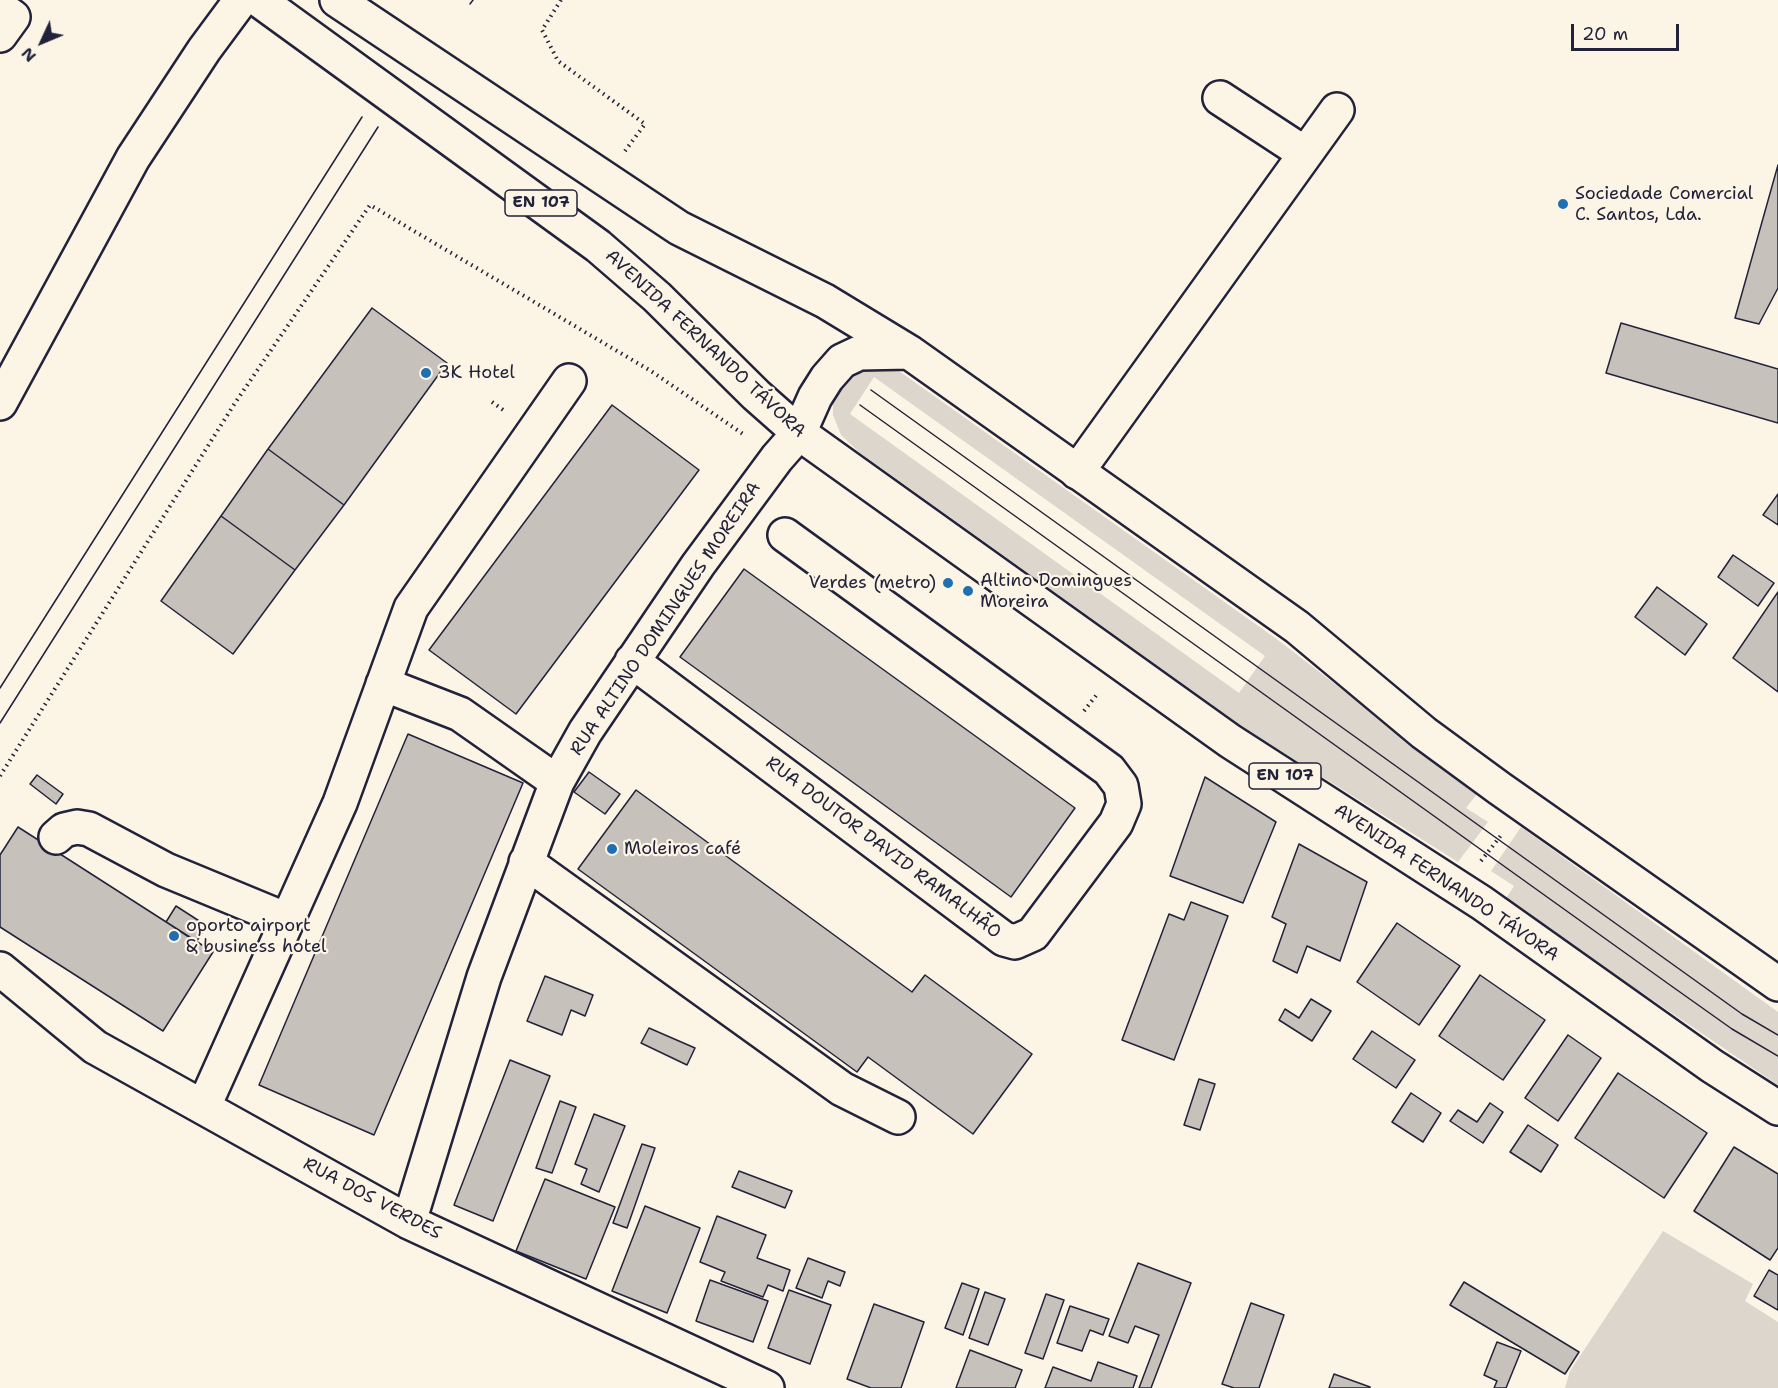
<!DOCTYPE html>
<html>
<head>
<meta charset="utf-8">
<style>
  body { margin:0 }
  #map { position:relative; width:1778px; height:1388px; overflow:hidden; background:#fcf5e5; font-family:"Shantell Sans",sans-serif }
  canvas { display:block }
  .north { position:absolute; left:12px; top:12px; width:60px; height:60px; -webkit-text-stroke:4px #fcf5e5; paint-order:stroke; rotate:226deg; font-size:16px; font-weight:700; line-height:24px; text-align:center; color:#22223b }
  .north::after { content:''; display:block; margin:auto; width:21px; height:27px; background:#22223b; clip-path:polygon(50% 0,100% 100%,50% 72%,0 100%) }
  .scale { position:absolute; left:1571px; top:24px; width:108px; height:27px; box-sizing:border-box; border:3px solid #22223b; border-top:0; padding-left:8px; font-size:18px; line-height:21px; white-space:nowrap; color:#22223b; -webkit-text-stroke:4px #fcf5e5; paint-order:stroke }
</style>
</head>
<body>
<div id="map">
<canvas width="1778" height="1388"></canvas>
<div class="north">N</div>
<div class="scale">20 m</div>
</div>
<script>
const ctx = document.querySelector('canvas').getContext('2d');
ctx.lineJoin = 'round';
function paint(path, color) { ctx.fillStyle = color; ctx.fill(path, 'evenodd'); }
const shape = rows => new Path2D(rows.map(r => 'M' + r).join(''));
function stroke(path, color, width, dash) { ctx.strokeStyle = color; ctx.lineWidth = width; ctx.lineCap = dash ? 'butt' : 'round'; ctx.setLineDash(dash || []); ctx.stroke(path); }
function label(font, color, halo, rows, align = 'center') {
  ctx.font = font + ' "Shantell Sans",sans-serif'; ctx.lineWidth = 4.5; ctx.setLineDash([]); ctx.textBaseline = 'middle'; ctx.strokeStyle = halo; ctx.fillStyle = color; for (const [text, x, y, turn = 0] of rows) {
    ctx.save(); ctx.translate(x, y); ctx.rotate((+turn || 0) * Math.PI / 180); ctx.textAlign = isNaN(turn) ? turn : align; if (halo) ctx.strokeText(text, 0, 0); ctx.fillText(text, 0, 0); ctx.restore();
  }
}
paint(shape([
  [889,364,1278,640,1477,794,1466,808,1488,822,1458,862,1246,729,859,452,841,435,833,415,833,398,849,374,864,367],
  [874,377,1265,656,1239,693,850,414],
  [1521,827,1778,1012,1778,1085,1505,900,1514,886,1491,871],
  [1663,1231,1753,1284,1745,1301,1778,1322,1778,1388,1565,1388,1570,1371]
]), '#dcd6cc');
const building = shape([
  [1778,165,1778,288,1759,324,1735,318,1778,165],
  [372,308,447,363,344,505,268,449,372,308],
  [1621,323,1778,369,1778,423,1606,373,1621,323],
  [612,405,699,470,516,714,429,650,612,405],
  [268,449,344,505,295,570,221,516,268,449],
  [1778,494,1778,525,1763,515,1778,494],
  [221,516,295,570,233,654,161,601,221,516],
  [1733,555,1774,583,1758,606,1718,577,1733,555],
  [744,569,1075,808,1011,897,680,657,744,569],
  [1657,587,1707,624,1685,655,1635,617,1657,587],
  [1778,592,1778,692,1733,658,1778,592],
  [408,734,523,783,374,1135,259,1085,408,734],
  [589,772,620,794,605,814,574,792,589,772],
  [37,775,63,794,56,804,30,784,37,775],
  [1205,777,1276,822,1243,903,1170,876,1205,777],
  [636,790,912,992,925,975,1032,1054,973,1134,868,1057,857,1072,578,869,636,790],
  [18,827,213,952,163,1031,0,927,0,855,18,827],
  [1299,844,1367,882,1340,961,1307,946,1297,973,1273,961,1286,924,1272,917,1299,844],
  [1191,902,1228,916,1174,1060,1122,1040,1169,914,1184,920,1191,902],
  [176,906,207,926,196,942,166,922,176,906],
  [1397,923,1460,966,1419,1025,1357,982,1397,923],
  [1480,975,1545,1020,1503,1080,1439,1036,1480,975],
  [545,976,593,995,585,1016,571,1010,562,1035,527,1021,545,976],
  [1311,999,1331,1011,1312,1041,1279,1020,1285,1009,1299,1018,1311,999],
  [649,1028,695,1048,687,1065,641,1043,649,1028],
  [1372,1031,1415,1060,1396,1088,1353,1059,1372,1031],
  [1568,1035,1601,1058,1558,1121,1525,1098,1568,1035],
  [510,1060,550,1076,493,1221,454,1205,510,1060],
  [1618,1073,1707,1133,1664,1198,1575,1138,1618,1073],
  [1199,1079,1215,1084,1200,1130,1184,1125,1199,1079],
  [1411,1093,1441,1113,1423,1142,1392,1122,1411,1093],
  [560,1101,576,1107,552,1173,536,1168,560,1101],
  [1490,1103,1503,1112,1483,1143,1450,1121,1458,1110,1477,1122,1490,1103],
  [594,1114,625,1126,599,1192,581,1184,587,1169,575,1164,594,1114],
  [1528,1125,1558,1145,1541,1172,1510,1152,1528,1125],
  [642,1144,655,1148,627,1228,613,1223,642,1144],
  [1734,1147,1778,1174,1778,1248,1770,1260,1694,1211,1734,1147],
  [739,1171,792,1191,785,1208,732,1187,739,1171],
  [545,1179,615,1207,586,1279,516,1251,545,1179],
  [645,1206,700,1228,667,1313,612,1291,645,1206],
  [717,1216,766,1235,757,1258,790,1270,783,1291,768,1285,763,1297,721,1281,725,1272,700,1262,717,1216],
  [808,1258,845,1272,840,1286,828,1281,822,1298,796,1288,808,1258],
  [1138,1263,1191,1283,1151,1388,1139,1388,1159,1335,1135,1326,1128,1343,1109,1336,1138,1263],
  [1769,1270,1778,1275,1778,1310,1754,1296,1769,1270],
  [710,1280,768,1301,753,1342,696,1321,710,1280],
  [1464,1282,1579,1352,1565,1374,1450,1305,1464,1282],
  [962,1283,979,1289,963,1335,945,1328,962,1283],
  [789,1290,831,1305,810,1364,768,1348,789,1290],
  [985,1292,1005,1299,988,1345,969,1338,985,1292],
  [1046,1294,1064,1300,1043,1359,1025,1353,1046,1294],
  [1251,1303,1284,1315,1259,1388,1234,1388,1222,1384,1251,1303],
  [874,1304,924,1322,901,1388,871,1388,847,1379,874,1304],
  [1070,1306,1109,1319,1103,1335,1090,1330,1082,1351,1057,1343,1070,1306],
  [1497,1342,1521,1351,1506,1388,1494,1388,1497,1381,1484,1375,1497,1342],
  [970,1350,1022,1370,1015,1388,956,1388,970,1350],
  [1098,1362,1137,1376,1133,1388,1045,1388,1053,1367,1091,1381,1098,1362],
  [1334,1374,1370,1387,1370,1388,1329,1388,1334,1374]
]);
paint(building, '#c6c1bb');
stroke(building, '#22223b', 1.5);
const minor = shape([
  [0,8,13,17,0,35],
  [1220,98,1304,153],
  [1077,472,1337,110],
  [632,661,1004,939,1015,942,1033,934,1116,823,1124,804,1121,786,1109,770,785,535],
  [383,684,460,714,557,782],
  [56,837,64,830,77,827,89,829,166,870,287,920],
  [526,862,842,1089,898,1117],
  [0,969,95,1047,409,1222,767,1388],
  [204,1106,340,803,411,608,569,381],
  [409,1222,484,977,557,782,585,732,698,565,777,458,799,433]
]);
const major = shape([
  [259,0,598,246,657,297,756,395,799,433,1230,741,1482,903,1712,1066,1778,1108],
  [337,0,679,228,825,301,909,352,1297,627,1424,733,1499,788,1778,984],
  [0,403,133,158,204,50,241,0],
  [799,433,815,397,827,378,842,361,859,353,909,352]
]);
stroke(minor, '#22223b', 38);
stroke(major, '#22223b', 38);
stroke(shape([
  [561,0,542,30,558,61,645,124,625,151],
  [492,402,506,412],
  [1084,711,1098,693],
  [0,776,235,403,370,205,651,371,743,434],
  [1481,861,1502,834]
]), '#22223b', 4, [1.5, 4.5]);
stroke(minor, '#fcf5e5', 33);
stroke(major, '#fcf5e5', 33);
stroke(shape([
  [470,4,473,0],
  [871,390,1742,1014,1778,1035],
  [860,405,1670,985,1732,1029,1778,1056],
  [0,688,362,117],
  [0,723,378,127]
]), '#22223b', 1.5);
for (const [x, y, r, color] of [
  [1563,204,6,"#1f6fb2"],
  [426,373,6,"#1f6fb2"],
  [948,583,6,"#1f6fb2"],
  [968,591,6,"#1f6fb2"],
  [612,849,6,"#1f6fb2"],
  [174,936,6,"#1f6fb2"]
]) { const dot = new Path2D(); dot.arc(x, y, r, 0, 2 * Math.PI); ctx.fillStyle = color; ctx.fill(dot); stroke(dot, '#fcf5e5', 2); }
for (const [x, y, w] of [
  [541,203,72],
  [1285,776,72]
]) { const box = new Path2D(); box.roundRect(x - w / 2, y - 13, w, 26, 4.5); ctx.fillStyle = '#fcf5e5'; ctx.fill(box); stroke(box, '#22223b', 1.5); }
label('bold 16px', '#22223b', null, [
  ["EN 107",541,203],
  ["EN 107",1285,776]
]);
label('18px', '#22223b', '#fcf5e5', [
  ["Sociedade Comercial",1575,194],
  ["C. Santos, Lda.",1575,215],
  ["3K Hotel",438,373],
  ["Altino Domingues",980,581],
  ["Moreira",980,602],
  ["Verdes (metro)",936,583,"right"],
  ["Moleiros café",624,849],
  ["oporto airport",186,926],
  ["& business hotel",186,947]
], 'left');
label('18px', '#22223b', '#fcf5e5', [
  ["AVENIDA FERNANDO TÁVORA",705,344,43],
  ["RUA ALTINO DOMINGUES MOREIRA",666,619,-56],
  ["RUA DOUTOR DAVID RAMALHÃO",883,848,37],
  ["AVENIDA FERNANDO TÁVORA",1446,883,34],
  ["RUA DOS VERDES",372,1199,28]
]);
</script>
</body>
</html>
